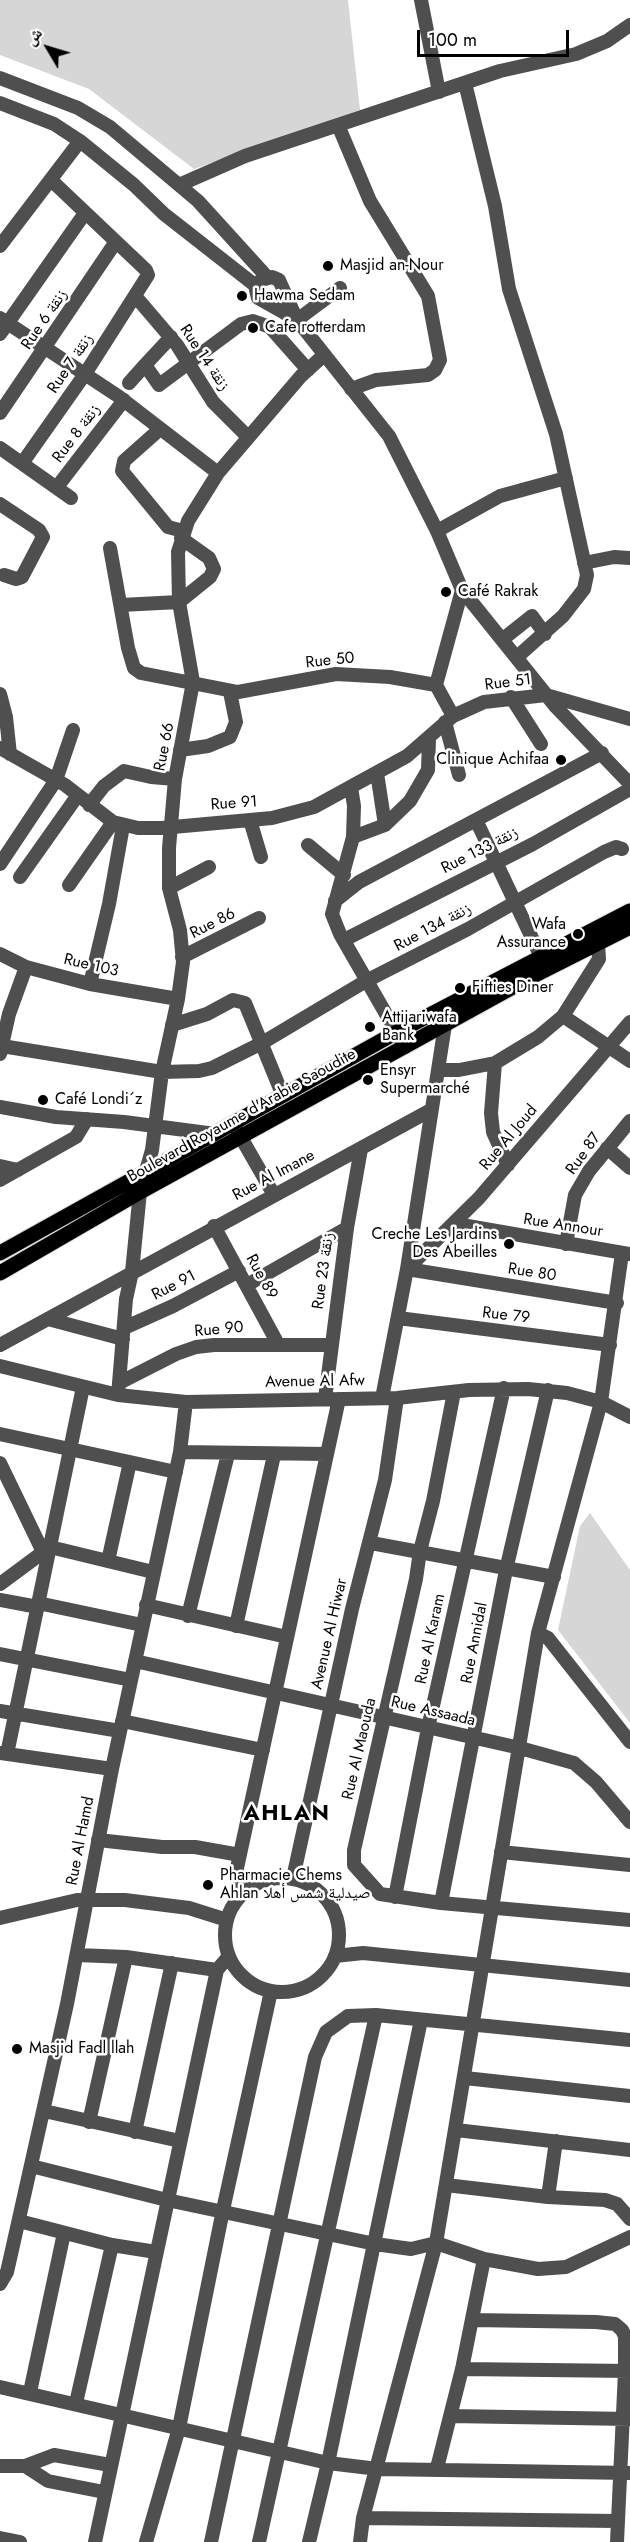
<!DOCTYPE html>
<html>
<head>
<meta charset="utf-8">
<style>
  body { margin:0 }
  #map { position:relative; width:630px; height:2542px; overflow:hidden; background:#fff; font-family:Jost,"Noto Naskh Arabic",sans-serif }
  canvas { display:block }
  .north { position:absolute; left:18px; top:18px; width:60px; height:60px; -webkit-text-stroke:4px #fff; paint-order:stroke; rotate:308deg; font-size:16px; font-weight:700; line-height:24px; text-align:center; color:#000 }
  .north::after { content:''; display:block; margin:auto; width:21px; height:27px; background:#000; clip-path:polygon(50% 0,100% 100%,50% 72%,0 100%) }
  .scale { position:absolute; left:417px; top:30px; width:152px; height:27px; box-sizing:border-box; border:3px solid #000; border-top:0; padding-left:8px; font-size:18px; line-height:21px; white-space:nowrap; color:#000; -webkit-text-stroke:4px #fff; paint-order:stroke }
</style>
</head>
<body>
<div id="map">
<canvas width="630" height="2542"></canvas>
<div class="north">ش</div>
<div class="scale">100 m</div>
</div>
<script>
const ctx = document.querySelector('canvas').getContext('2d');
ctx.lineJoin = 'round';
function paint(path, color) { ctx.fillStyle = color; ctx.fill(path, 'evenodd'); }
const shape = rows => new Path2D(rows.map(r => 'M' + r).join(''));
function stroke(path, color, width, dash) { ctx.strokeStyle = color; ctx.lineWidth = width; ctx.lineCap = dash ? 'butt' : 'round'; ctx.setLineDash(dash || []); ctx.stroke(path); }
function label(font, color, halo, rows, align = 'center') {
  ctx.font = font + ' Jost,"Noto Naskh Arabic",sans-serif'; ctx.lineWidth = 5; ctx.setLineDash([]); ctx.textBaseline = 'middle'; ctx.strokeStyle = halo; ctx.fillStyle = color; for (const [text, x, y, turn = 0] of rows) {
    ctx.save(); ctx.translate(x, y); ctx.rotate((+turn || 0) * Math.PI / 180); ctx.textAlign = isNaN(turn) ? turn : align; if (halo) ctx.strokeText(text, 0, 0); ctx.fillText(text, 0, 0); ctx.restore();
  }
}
paint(shape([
  [0,0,348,0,360,110,194,169,89,89,0,55],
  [590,1513,630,1570,630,1723,558,1630,580,1526]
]), '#d6d6d6');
const major = shape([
  [0,1253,397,1032,630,911],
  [0,1273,140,1192,533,976,630,927]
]);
stroke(major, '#dbdbdb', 17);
stroke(shape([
  [421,0,439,92],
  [0,78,78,108,110,127,198,201,267,277],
  [465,83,495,206,509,289,556,434,587,575,584,589,563,616,517,657],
  [0,103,54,124,80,141,134,185,164,214,256,286],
  [338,125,370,201,428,296,440,360,435,370,428,375,376,380,351,389],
  [179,185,245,156,500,71,576,54,607,41,630,25],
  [0,246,80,141],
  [136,297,177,345,213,402,248,437],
  [0,318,118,396,218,473],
  [297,320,258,298,256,290,261,280,272,277,279,280,297,320,389,436,437,531,462,590,556,707,630,784],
  [297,320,340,288],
  [0,334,85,213],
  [171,337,145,365,159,385,241,324,253,321,270,327,308,370],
  [129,383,145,365],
  [0,413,115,243],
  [160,429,124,461,122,471,168,527,183,531],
  [0,448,71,498],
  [23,462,85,374,148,275,146,270,51,180],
  [57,487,124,400],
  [0,504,39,530,43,537,22,577,16,579,4,575],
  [437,531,500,496,566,478],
  [110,548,128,648,134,668,141,673,238,692,336,674,390,677,436,685,453,716],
  [584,563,614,557,630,558],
  [121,605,179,602,210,577,214,569,209,558,181,538],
  [503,639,532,616,545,634],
  [436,685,462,590],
  [0,694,6,717,10,754],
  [511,697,541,744],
  [445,722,459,775],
  [0,748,65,785,113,822,138,828,162,828,272,818,314,807,407,756,453,716,484,702,546,695,630,719],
  [180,750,208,746,230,737,236,722,230,692],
  [377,773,385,825],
  [351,787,354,806,353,837,332,914,340,934,405,1047],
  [89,805,104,786,124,771,151,777,175,779],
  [250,820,261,857],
  [476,820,541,957],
  [353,837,385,825,410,801,428,770,429,739],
  [308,845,344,875],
  [0,864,56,780,73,730],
  [20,877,78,795],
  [69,885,113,822],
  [169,888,209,867],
  [335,901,359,882,602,753],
  [344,940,533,844,630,789],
  [0,954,26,967,90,984,178,999],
  [182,957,259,918],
  [90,984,109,904,123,826],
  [563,1016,630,1061],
  [172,1025,207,1014,233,1000,245,1003,283,1096],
  [2,1046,162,1072,199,1071,212,1068,262,1043,366,981,468,929,604,852,616,847,622,849],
  [0,1054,9,1014,26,967],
  [495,1063,491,1113,493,1132,508,1165],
  [438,1070,459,1070,495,1063,538,1037,563,1016,599,959,598,944],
  [0,1107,56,1117,124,1122,215,1134],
  [235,1127,274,1195],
  [607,1148,630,1168],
  [0,1166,18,1170],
  [0,1180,76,1137,87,1119],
  [456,1224,630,1254],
  [214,1226,278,1344],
  [566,1244,575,1195,589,1171,630,1121],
  [407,1269,479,1198,630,1022],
  [407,1269,617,1303],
  [247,1285,347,1228],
  [398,1318,610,1345],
  [48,1319,123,1339],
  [124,1328,173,1306,239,1271],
  [0,1345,431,1110],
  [0,1366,118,1395,186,1402,397,1398,469,1390,528,1389,567,1393,601,1402,630,1417],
  [119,1383,176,1354,196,1347,214,1345,331,1345],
  [454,1392,433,1501,420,1551,416,1579,354,1850,354,1865,380,1894,441,1903,630,1920],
  [118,1395,126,1299,132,1272,140,1192,152,1150,162,1072,178,999,183,962,180,930,169,888,169,848,175,779,193,682,179,602,178,552,188,521,218,473,301,376,324,355],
  [382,1398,407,1269,445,1025,441,1019],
  [325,1399,347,1228,361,1149],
  [0,1434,176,1472],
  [180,1452,327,1454],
  [0,1463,42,1550],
  [371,1543,554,1577],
  [108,1561,130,1462],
  [0,1584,50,1547,153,1572],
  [0,1600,38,1607],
  [38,1603,142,1625],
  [146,1605,287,1637],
  [188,1616,228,1454],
  [236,1626,274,1455],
  [538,1633,548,1638,630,1742],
  [0,1654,131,1680],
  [135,1661,520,1748,574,1763,596,1782,630,1822],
  [0,1711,120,1731],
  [122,1721,263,1750],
  [0,1753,112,1769],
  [7,1754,83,1387],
  [98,1840,162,1847,195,1847,240,1855],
  [501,1852,630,1865],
  '225 1935a57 57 0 1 1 114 0a57 57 0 1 1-114 0Z',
  [293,1878,352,1609,385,1480,397,1398],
  [240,1896,237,1890,237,1868,339,1399],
  [395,1897,428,1728,504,1388],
  [441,1903,506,1570,548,1390],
  [0,1918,77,1900,125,1900,189,1908,227,1920],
  [77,1955,126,1957,217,1970],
  [335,1956,363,1953,630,1980],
  [465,2078,630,2096],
  [44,2111,180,2141],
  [89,2122,126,1957],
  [456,2130,630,2150],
  [135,2132,172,1963],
  [31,2166,167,2200,375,2244,411,2249,436,2243,484,2259,538,2269,566,2267,630,2237],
  [446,2185,548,2197,605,2200,617,2204,630,2219],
  [548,2197,556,2141],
  [19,2221,112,2245,156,2252],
  [0,2284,7,2272,12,2250,67,2004,112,1769,180,1452,186,1402],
  [473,2320,596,2322,615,2324,622,2330,625,2336,625,2371,617,2542],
  [462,2369,630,2371],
  [0,2387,328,2463,378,2469,630,2473],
  [30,2392,64,2233],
  [76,2403,112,2245],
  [450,2416,630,2419],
  [0,2466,25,2466,54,2455,110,2465],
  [25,2466,48,2481,104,2492],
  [437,2468,462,2369,484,2259],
  [363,2518,617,2521],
  [0,2538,20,2542],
  [95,2542,217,1970,229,1956],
  [146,2542,179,2428,223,2210,271,1991],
  [211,2542,315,2057,326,2032,348,2016,376,2015,630,2040],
  [259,2542,376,2015],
  [309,2542,328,2463,421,2020],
  [360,2542,363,2518,436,2243,538,1633,601,1402,622,1253]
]), '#4f4f4f', 14);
stroke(major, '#000', 15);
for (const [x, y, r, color] of [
  [328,266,6,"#000"],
  [242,296,6,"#000"],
  [253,328,6,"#000"],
  [446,592,6,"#000"],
  [561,760,6,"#000"],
  [578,934,6,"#000"],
  [460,988,6,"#000"],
  [370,1027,6,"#000"],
  [368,1080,6,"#000"],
  [43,1100,6,"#000"],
  [509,1244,6,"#000"],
  [208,1885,6,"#000"],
  [17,2049,6,"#000"]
]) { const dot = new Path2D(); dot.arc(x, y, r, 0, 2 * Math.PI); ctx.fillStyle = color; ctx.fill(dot); stroke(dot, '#fff', 2); }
label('16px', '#000', '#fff', [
  ["Masjid an-Nour",340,266],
  ["Hawma Sedam",254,296],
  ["Cafe rotterdam",265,328],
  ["Café Rakrak",458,592],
  ["Clinique Achifaa",549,760,"right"],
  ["Wafa",566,925,"right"],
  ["Assurance",566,943,"right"],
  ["Fifties Diner",472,988],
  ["Attijariwafa",382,1018],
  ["Bank",382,1036],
  ["Ensyr",380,1071],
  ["Supermarché",380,1089],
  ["Café Londi´z",55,1100],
  ["Creche Les Jardins",497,1235,"right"],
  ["Des Abeilles",497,1253,"right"],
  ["Pharmacie Chems",220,1876],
  ["Ahlan صيدلية شمس أهلا",220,1894],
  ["Masjid Fadl llah",29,2049]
], 'left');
label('16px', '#000', '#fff', [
  ["Rue 6 زنقة",45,320,-56],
  ["Rue 14 زنقة",204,358,56],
  ["Rue 7 زنقة",71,364,-56],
  ["Rue 8 زنقة",77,434,-53],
  ["Rue 50",330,661,-6],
  ["Rue 51",508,683,-7],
  ["Rue 66",165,747,-79],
  ["Rue 91",234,804,-4],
  ["Rue 133 زنقة",480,851,-27],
  ["Rue 86",213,924,-27],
  ["Rue 134 زنقة",433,928,-28],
  ["Rue 103",91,966,13],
  ["Boulevard Royaume d'Arabie Saoudite",242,1116,-29],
  ["Rue Al Joud",509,1138,-50],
  ["Rue 87",584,1154,-54],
  ["Rue Al Imane",274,1176,-28],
  ["Rue Annour",563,1226,9],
  ["Rue 23 زنقة",324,1271,-82],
  ["Rue 80",532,1273,9],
  ["Rue 89",261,1277,61],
  ["Rue 91",174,1286,-27],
  ["Rue 79",506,1316,7],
  ["Rue 90",219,1330,-5],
  ["Avenue Al Afw",315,1382,-1],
  ["Avenue Al Hiwar",330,1634,-77],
  ["Rue Al Karam",431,1639,-78],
  ["Rue Annidal",475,1643,-79],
  ["Rue Assaada",433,1712,13],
  ["Rue Al Maouda",360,1749,-77],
  ["Rue Al Hamd",81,1841,-79]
]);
ctx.letterSpacing = '1.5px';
label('bold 22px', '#000', '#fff', [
  ["AHLAN",287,1815]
]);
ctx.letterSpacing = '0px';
</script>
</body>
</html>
